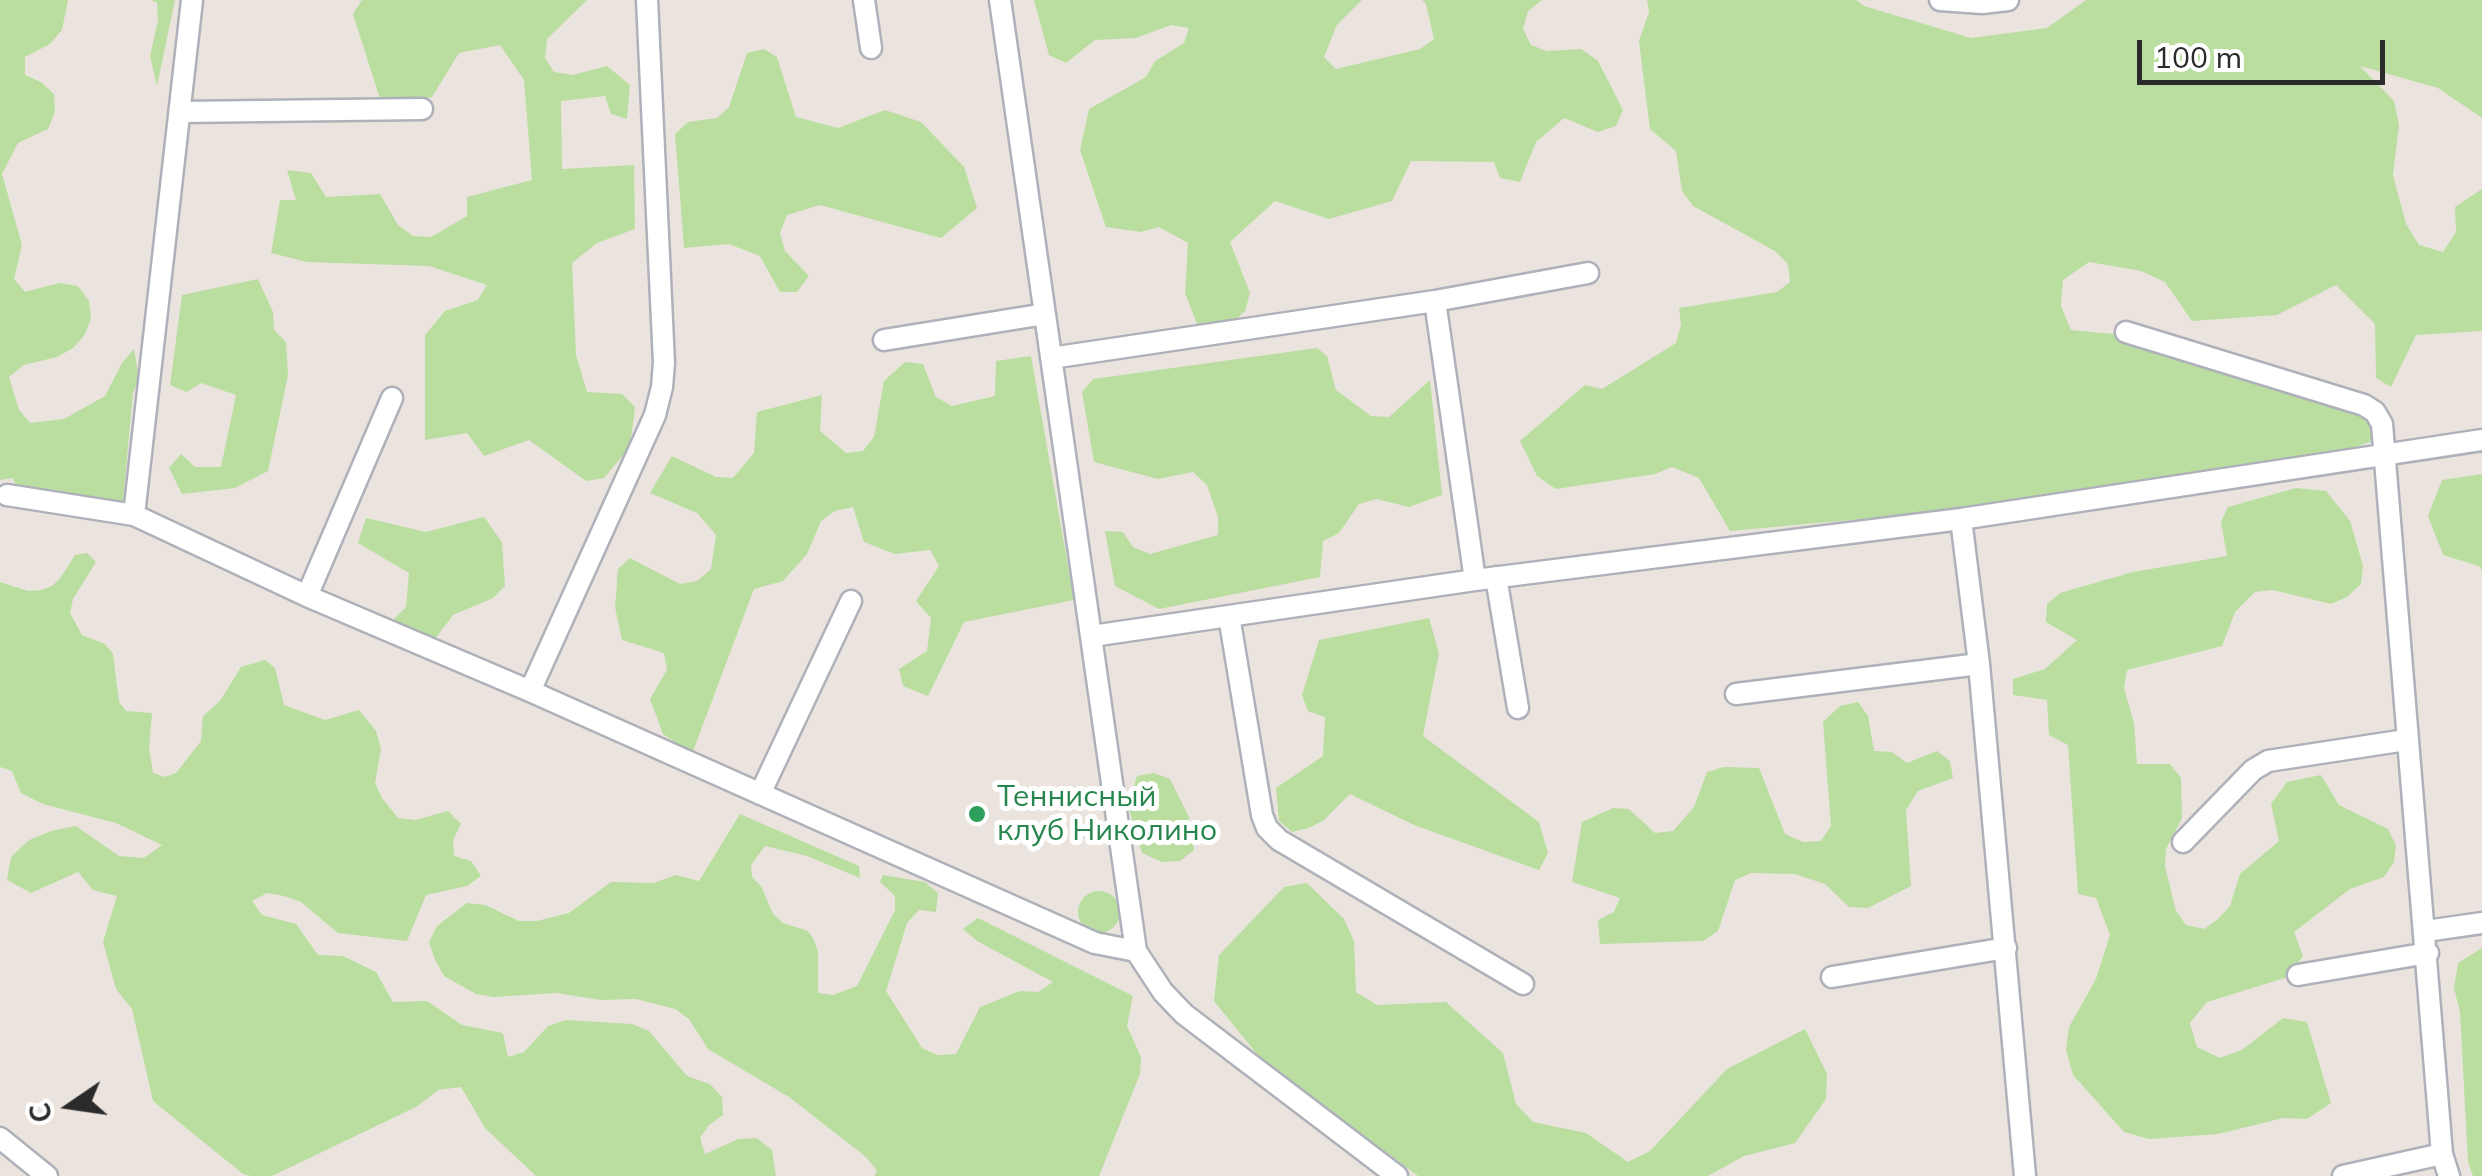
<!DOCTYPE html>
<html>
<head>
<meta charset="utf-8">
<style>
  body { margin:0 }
  #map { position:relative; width:2482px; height:1176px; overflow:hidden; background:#ebe4de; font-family:Mulish,sans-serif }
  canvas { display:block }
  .north { position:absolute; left:20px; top:1056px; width:100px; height:100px; -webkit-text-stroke:8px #fff; paint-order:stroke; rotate:257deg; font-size:28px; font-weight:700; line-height:40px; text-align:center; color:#2b2b2b }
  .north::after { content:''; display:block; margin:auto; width:35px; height:45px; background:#2b2b2b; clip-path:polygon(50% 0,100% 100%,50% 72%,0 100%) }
  .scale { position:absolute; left:2137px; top:40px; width:248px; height:45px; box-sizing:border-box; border:5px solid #2b2b2b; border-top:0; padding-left:12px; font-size:30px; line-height:35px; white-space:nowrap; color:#2b2b2b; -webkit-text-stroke:8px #fff; paint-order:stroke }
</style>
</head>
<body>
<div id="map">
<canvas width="2482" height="1176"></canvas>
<div class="north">С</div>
<div class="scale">100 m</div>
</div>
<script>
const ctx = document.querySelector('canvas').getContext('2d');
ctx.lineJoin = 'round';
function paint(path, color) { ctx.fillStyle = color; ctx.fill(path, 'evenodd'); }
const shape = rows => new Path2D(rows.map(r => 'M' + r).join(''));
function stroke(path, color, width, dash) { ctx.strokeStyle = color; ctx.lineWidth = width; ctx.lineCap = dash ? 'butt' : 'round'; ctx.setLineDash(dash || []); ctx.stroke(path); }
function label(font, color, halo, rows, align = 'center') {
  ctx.font = font + ' Mulish,sans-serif'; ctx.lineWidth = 10; ctx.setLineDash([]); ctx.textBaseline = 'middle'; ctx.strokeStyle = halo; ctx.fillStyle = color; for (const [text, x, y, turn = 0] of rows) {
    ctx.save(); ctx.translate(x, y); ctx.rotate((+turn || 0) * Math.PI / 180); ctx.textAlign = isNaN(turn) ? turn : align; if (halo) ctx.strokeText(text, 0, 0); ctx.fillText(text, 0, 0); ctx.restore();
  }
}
paint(shape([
  [0,0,68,0,62,30,50,44,25,57,25,75,41,82,54,94,55,112,48,129,18,143,2,174,22,245,14,279,25,292,59,283,78,286,89,301,91,319,84,336,73,348,57,357,24,365,9,377,19,410,30,423,64,419,105,396,122,363,134,349,139,378,133,393,123,501,111,513,20,494,13,478,0,480],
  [151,0,175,0,157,86,150,56,158,20,157,3],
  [362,0,587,0,547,39,545,58,554,72,573,75,607,66,630,85,627,119,611,114,605,96,561,101,562,169,634,165,635,229,597,243,572,263,576,355,587,392,622,394,635,407,630,447,604,478,586,481,529,440,484,456,467,433,425,440,425,335,445,311,478,300,487,285,429,266,307,262,271,253,280,200,296,200,287,170,311,173,326,197,380,194,398,225,413,236,431,237,467,216,467,197,532,180,524,80,500,45,459,53,432,97,396,104,380,99,353,14],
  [1034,0,1362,0,1337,25,1324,57,1336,69,1420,49,1434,39,1426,4,1422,0,1542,0,1528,11,1523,29,1531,45,1547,51,1581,49,1598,61,1623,110,1616,126,1598,132,1564,118,1536,142,1520,182,1500,178,1494,162,1411,161,1392,201,1329,219,1275,201,1230,242,1250,293,1245,311,1232,323,1197,324,1185,293,1188,243,1159,227,1141,232,1106,227,1080,150,1089,109,1146,77,1155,61,1184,43,1189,28,1171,25,1136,38,1095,40,1066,63,1049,55],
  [1647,0,1856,0,1864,6,1971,38,2047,28,2086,0,2482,0,2482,118,2438,88,2360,66,2394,101,2399,125,2393,175,2406,224,2419,245,2443,252,2456,232,2455,207,2482,189,2482,331,2416,335,2391,387,2376,378,2375,324,2336,285,2277,315,2192,321,2165,282,2141,271,2089,262,2063,280,2061,306,2071,330,2123,335,2372,417,2373,441,2349,449,1915,514,1730,531,1699,478,1672,467,1655,474,1556,489,1537,476,1520,441,1585,385,1602,389,1676,343,1681,324,1679,308,1777,292,1790,282,1788,264,1775,251,1693,206,1682,191,1676,151,1650,129,1639,41,1649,12],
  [764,49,777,57,796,117,838,128,885,110,921,122,964,167,977,208,941,238,820,205,787,215,780,233,785,251,809,276,797,292,780,292,760,256,729,244,684,248,675,134,688,122,717,118,729,107,747,53],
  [258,279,273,312,274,330,286,342,288,375,268,471,235,488,182,494,169,468,181,454,195,467,221,467,236,395,201,383,187,392,170,385,182,295],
  [1317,348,1327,356,1336,390,1371,416,1389,417,1430,380,1442,495,1409,507,1377,499,1359,504,1339,533,1323,541,1320,577,1159,609,1115,586,1105,531,1123,532,1133,547,1150,554,1218,535,1218,517,1207,485,1193,472,1158,479,1094,462,1082,392,1093,379],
  [1031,356,1074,600,964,622,928,696,903,686,899,669,927,651,931,618,916,601,939,566,930,550,895,554,864,542,853,507,835,511,821,521,807,554,783,581,754,589,692,754,663,734,650,699,667,670,664,653,622,640,615,607,618,569,630,558,680,584,697,581,711,569,716,535,697,513,650,493,672,456,716,477,733,478,754,453,757,412,822,395,820,431,846,453,863,451,874,437,884,381,905,362,923,364,936,397,952,406,995,396,996,361],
  [2482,474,2482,571,2479,566,2443,555,2428,516,2442,480],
  [2296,488,2326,491,2350,521,2363,566,2361,584,2347,597,2331,604,2273,590,2255,592,2235,612,2222,646,2127,670,2124,688,2134,723,2137,764,2170,764,2181,778,2182,818,2166,849,2165,866,2176,911,2186,925,2204,929,2218,919,2230,906,2240,874,2279,841,2271,804,2287,782,2321,775,2339,805,2388,829,2396,845,2394,862,2384,877,2350,889,2294,932,2303,956,2288,977,2207,1002,2190,1023,2197,1047,2220,1058,2242,1050,2283,1018,2307,1022,2331,1103,2307,1119,2283,1118,2218,1134,2149,1139,2124,1132,2073,1075,2066,1050,2069,1027,2096,979,2110,935,2096,898,2078,894,2068,745,2049,735,2047,700,2013,695,2013,679,2045,669,2077,640,2046,622,2047,604,2060,593,2133,572,2227,556,2221,522,2228,507],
  [484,517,502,542,505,586,493,598,453,615,431,644,413,646,394,619,406,607,409,573,358,543,366,518,426,532],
  [87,553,96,562,73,599,70,613,82,635,105,644,113,654,119,702,126,711,152,713,149,748,153,773,165,777,176,773,201,741,203,716,220,701,241,667,265,660,275,668,284,705,325,720,359,710,376,731,381,749,375,783,382,798,398,818,415,820,448,811,461,824,453,840,454,856,471,861,481,876,467,886,426,895,407,941,338,933,301,902,284,896,267,893,252,901,262,915,296,924,318,955,343,956,376,972,393,1002,427,1001,462,1025,503,1033,508,1057,524,1052,548,1026,566,1020,632,1024,649,1031,687,1076,710,1084,722,1097,723,1115,709,1125,700,1138,705,1154,738,1139,757,1138,772,1150,776,1176,536,1176,485,1128,461,1087,438,1090,418,1106,272,1176,251,1176,243,1174,153,1101,132,1009,116,989,103,942,117,896,93,890,78,872,31,893,7,880,11,857,29,840,51,831,76,826,119,856,144,858,162,845,116,823,43,804,21,793,12,771,0,767,0,582,28,591,41,590,52,586,61,577,75,555],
  [1429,618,1439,653,1423,736,1539,822,1548,853,1539,870,1414,825,1350,794,1324,820,1309,828,1292,832,1279,821,1276,788,1323,756,1325,717,1308,711,1302,695,1319,640],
  [1858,702,1868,716,1874,751,1892,752,1907,763,1937,751,1950,761,1953,778,1918,791,1906,810,1911,886,1868,908,1849,907,1825,884,1795,874,1751,873,1735,880,1718,931,1703,941,1600,944,1598,920,1614,912,1620,898,1572,882,1582,822,1613,808,1629,809,1655,833,1673,831,1694,807,1707,772,1724,767,1759,768,1785,834,1803,842,1821,841,1831,826,1823,722,1840,706],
  [1154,773,1170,779,1189,817,1194,850,1180,861,1162,862,1142,853,1128,805,1137,776],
  [740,814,859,866,860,878,807,856,765,846,751,865,752,877,761,886,773,914,783,923,808,931,814,940,818,952,818,993,833,995,857,986,895,910,895,896,880,882,883,875,925,882,938,893,936,912,919,910,907,923,886,991,922,1048,937,1055,956,1054,980,1007,1020,991,1038,992,1053,982,977,941,963,929,978,918,1133,996,1127,1026,1141,1057,1140,1074,1099,1176,874,1176,877,1171,866,1157,789,1097,708,1049,689,1019,675,1009,636,999,601,1000,556,993,493,997,476,994,444,976,435,960,429,942,437,926,467,903,485,905,519,921,537,921,569,913,611,882,653,883,676,875,699,881],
  [1307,883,1344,919,1354,941,1356,992,1377,1005,1446,1002,1503,1053,1516,1104,1533,1122,1586,1133,1628,1162,1650,1151,1727,1069,1805,1029,1827,1074,1826,1099,1795,1143,1744,1156,1708,1176,1418,1176,1261,1059,1214,1001,1219,955,1284,887],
  '1078 912a21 21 0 1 1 42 0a21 21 0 1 1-42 0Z',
  [2482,948,2482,1176,2473,1176,2468,1162,2460,1012,2454,988,2458,963]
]), '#b9de9f');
const minor = shape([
  [864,0,871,48],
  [1000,0,1136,951,1163,992,1184,1014,1397,1176],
  [1940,0,1982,3,2008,0],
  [181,112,422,109],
  [1435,301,1475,580],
  [2126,332,2364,405,2375,412,2382,424,2442,1154,2449,1176],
  [884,340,1045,314],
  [1051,358,1435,301,1588,273],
  [7,495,134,515,192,0],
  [134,515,307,596,392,398],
  [1961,519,1979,664,2025,1176],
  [1496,577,1518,708],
  [307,596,530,691,1095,943,1136,951],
  [1229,616,1262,815,1267,828,1279,840,1523,984],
  [1092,636,1475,580,1961,519,2482,440],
  [530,691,655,415,662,387,664,363,647,0],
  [1736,694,1979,664],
  [760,794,851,601],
  [2183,842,2253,770,2268,761,2406,740],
  [2426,931,2482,923],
  [2298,975,2428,953],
  [1832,977,2006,948],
  [0,1138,47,1176],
  [2343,1176,2442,1154]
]);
stroke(minor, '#aeb1ba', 25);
stroke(minor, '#fff', 20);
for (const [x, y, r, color] of [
  [977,814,10,"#2e9e5b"]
]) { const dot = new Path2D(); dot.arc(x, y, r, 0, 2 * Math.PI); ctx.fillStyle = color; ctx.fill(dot); stroke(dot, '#fff', 4); }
label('30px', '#27864d', '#fff', [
  ["Теннисный",997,797],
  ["клуб Николино",997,831]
], 'left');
</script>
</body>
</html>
